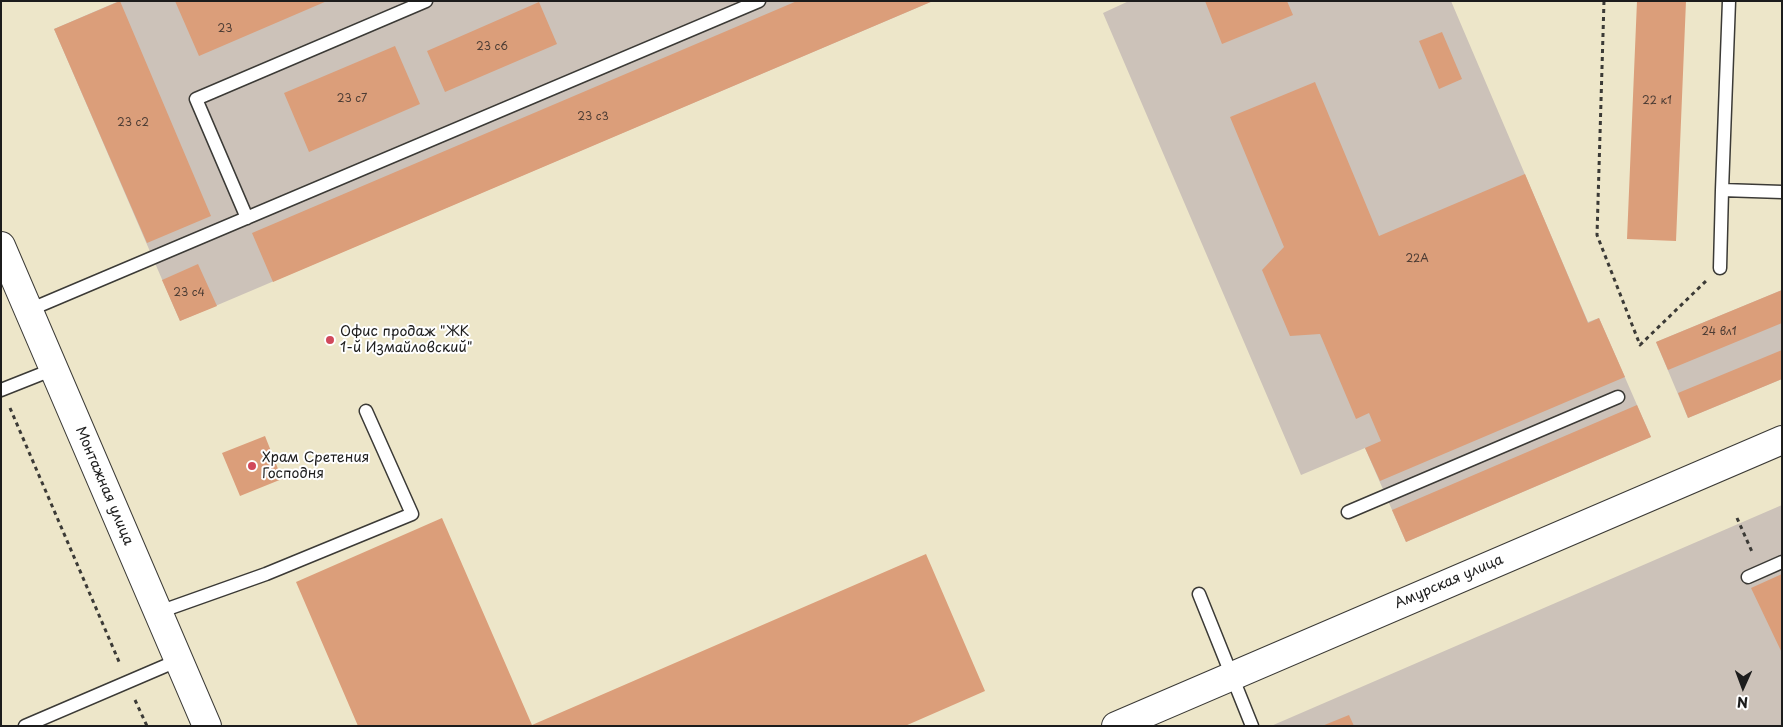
<!DOCTYPE html>
<html>
<head>
<meta charset="utf-8">
<style>
  body { margin:0 }
  #map { position:relative; width:1783px; height:727px; overflow:hidden; background:#ede6c9; font-family:"Playpen Sans",sans-serif }
  canvas { display:block }
  .frame { position:absolute; inset:0; border:2px solid #1c1c1c; pointer-events:none }
  .north { position:absolute; left:1718px; top:662px; width:50px; height:50px; -webkit-text-stroke:4px #fff; paint-order:stroke; rotate:182deg; font-size:14px; font-weight:700; line-height:20px; text-align:center; color:#1c1c1c }
  .north::after { content:''; display:block; margin:auto; width:18px; height:22px; background:#1c1c1c; clip-path:polygon(50% 0,100% 100%,50% 72%,0 100%) }
</style>
</head>
<body>
<div id="map">
<canvas width="1783" height="727"></canvas>
<div class="frame"></div>
<div class="north">N</div>
</div>
<script>
const ctx = document.querySelector('canvas').getContext('2d');
ctx.lineJoin = 'round';
function paint(path, color) { ctx.fillStyle = color; ctx.fill(path, 'evenodd'); }
const shape = rows => new Path2D(rows.map(r => 'M' + r).join(''));
function stroke(path, color, width, dash) { ctx.strokeStyle = color; ctx.lineWidth = width; ctx.lineCap = dash ? 'butt' : 'round'; ctx.setLineDash(dash || []); ctx.stroke(path); }
function label(font, color, halo, rows, align = 'center') {
  ctx.font = font + ' "Playpen Sans",sans-serif'; ctx.lineWidth = 4; ctx.setLineDash([]); ctx.textBaseline = 'middle'; ctx.strokeStyle = halo; ctx.fillStyle = color; for (const [text, x, y, turn = 0] of rows) {
    ctx.save(); ctx.translate(x, y); ctx.rotate((+turn || 0) * Math.PI / 180); ctx.textAlign = isNaN(turn) ? turn : align; if (halo) ctx.strokeText(text, 0, 0); ctx.fillText(text, 0, 0); ctx.restore();
  }
}
paint(shape([
  [119,1,933,1,180,321,54,29],
  [1129,1,1451,1,1588,322,1599,318,1651,437,1406,542,1365,448,1301,475,1103,13],
  [1782,290,1782,379,1688,418,1656,342],
  [1782,505,1782,726,1271,726]
]), '#ccc2b9');
paint(shape([
  [120,1,211,216,147,243,54,29],
  [175,1,327,1,199,56],
  [797,1,933,1,273,282,252,233],
  [1205,1,1287,1,1293,15,1222,44],
  [1637,1,1686,1,1676,241,1627,239],
  [539,2,557,44,445,92,427,51],
  [1442,32,1462,79,1439,89,1419,41],
  [395,46,420,104,309,152,284,93],
  [1315,82,1379,236,1525,174,1588,323,1599,318,1625,377,1380,481,1365,448,1381,441,1369,413,1356,419,1320,334,1290,336,1262,270,1284,247,1230,117],
  [198,264,217,306,180,321,162,280],
  [1782,290,1782,323,1668,370,1656,342],
  [1782,350,1782,379,1688,418,1678,393],
  [1637,405,1651,437,1406,542,1392,510],
  [265,436,282,479,240,496,222,453],
  [442,518,532,725,926,554,985,691,905,726,358,726,296,582],
  [1782,574,1782,653,1751,588],
  [1349,715,1354,726,1322,726]
]), '#db9e7a');
const service = shape([
  [1729,1,1722,190,1782,192],
  [247,218,196,99,426,1],
  [1720,268,1722,190],
  [29,310,759,1],
  [1,390,54,369],
  [1348,512,1618,397],
  [1748,577,1782,562],
  [1199,594,1252,726],
  [159,612,266,574,412,514,366,411],
  [25,726,179,660]
]);
const tertiary = shape([
  [1,246,207,726],
  [1116,726,1782,440]
]);
stroke(service, '#3b3a36', 15);
stroke(tertiary, '#3b3a36', 30);
stroke(shape([
  [1604,1,1597,235,1640,345,1706,281],
  [10,408,120,664],
  [1737,518,1753,554],
  [135,700,147,726]
]), '#3b3a36', 3, [4, 4]);
stroke(service, '#fff', 12);
stroke(tertiary, '#fff', 28);
for (const [x, y, r, color] of [
  [330,340,5,"#d1495b"],
  [252,466,5,"#d1495b"]
]) { const dot = new Path2D(); dot.arc(x, y, r, 0, 2 * Math.PI); ctx.fillStyle = color; ctx.fill(dot); stroke(dot, '#fff', 2); }
label('11px', '#4c3c34', null, [
  ["23",225,29],
  ["23 с6",492,47],
  ["23 с7",352,99],
  ["22 к1",1657,101],
  ["23 c3",593,117],
  ["23 c2",133,123],
  ["22А",1417,259],
  ["23 c4",189,293],
  ["24 вл1",1719,332]
]);
label('14px', '#1c1c1c', '#fff', [
  ["Офис продаж \"ЖК",340,332],
  ["1-й Измайловский\"",340,348],
  ["Храм Сретения",262,458],
  ["Господня",262,474]
], 'left');
label('14px', '#1c1c1c', '#fff', [
  ["Монтажная улица",104,486,67],
  ["Амурская улица",1449,582,-23]
]);
</script>
</body>
</html>
